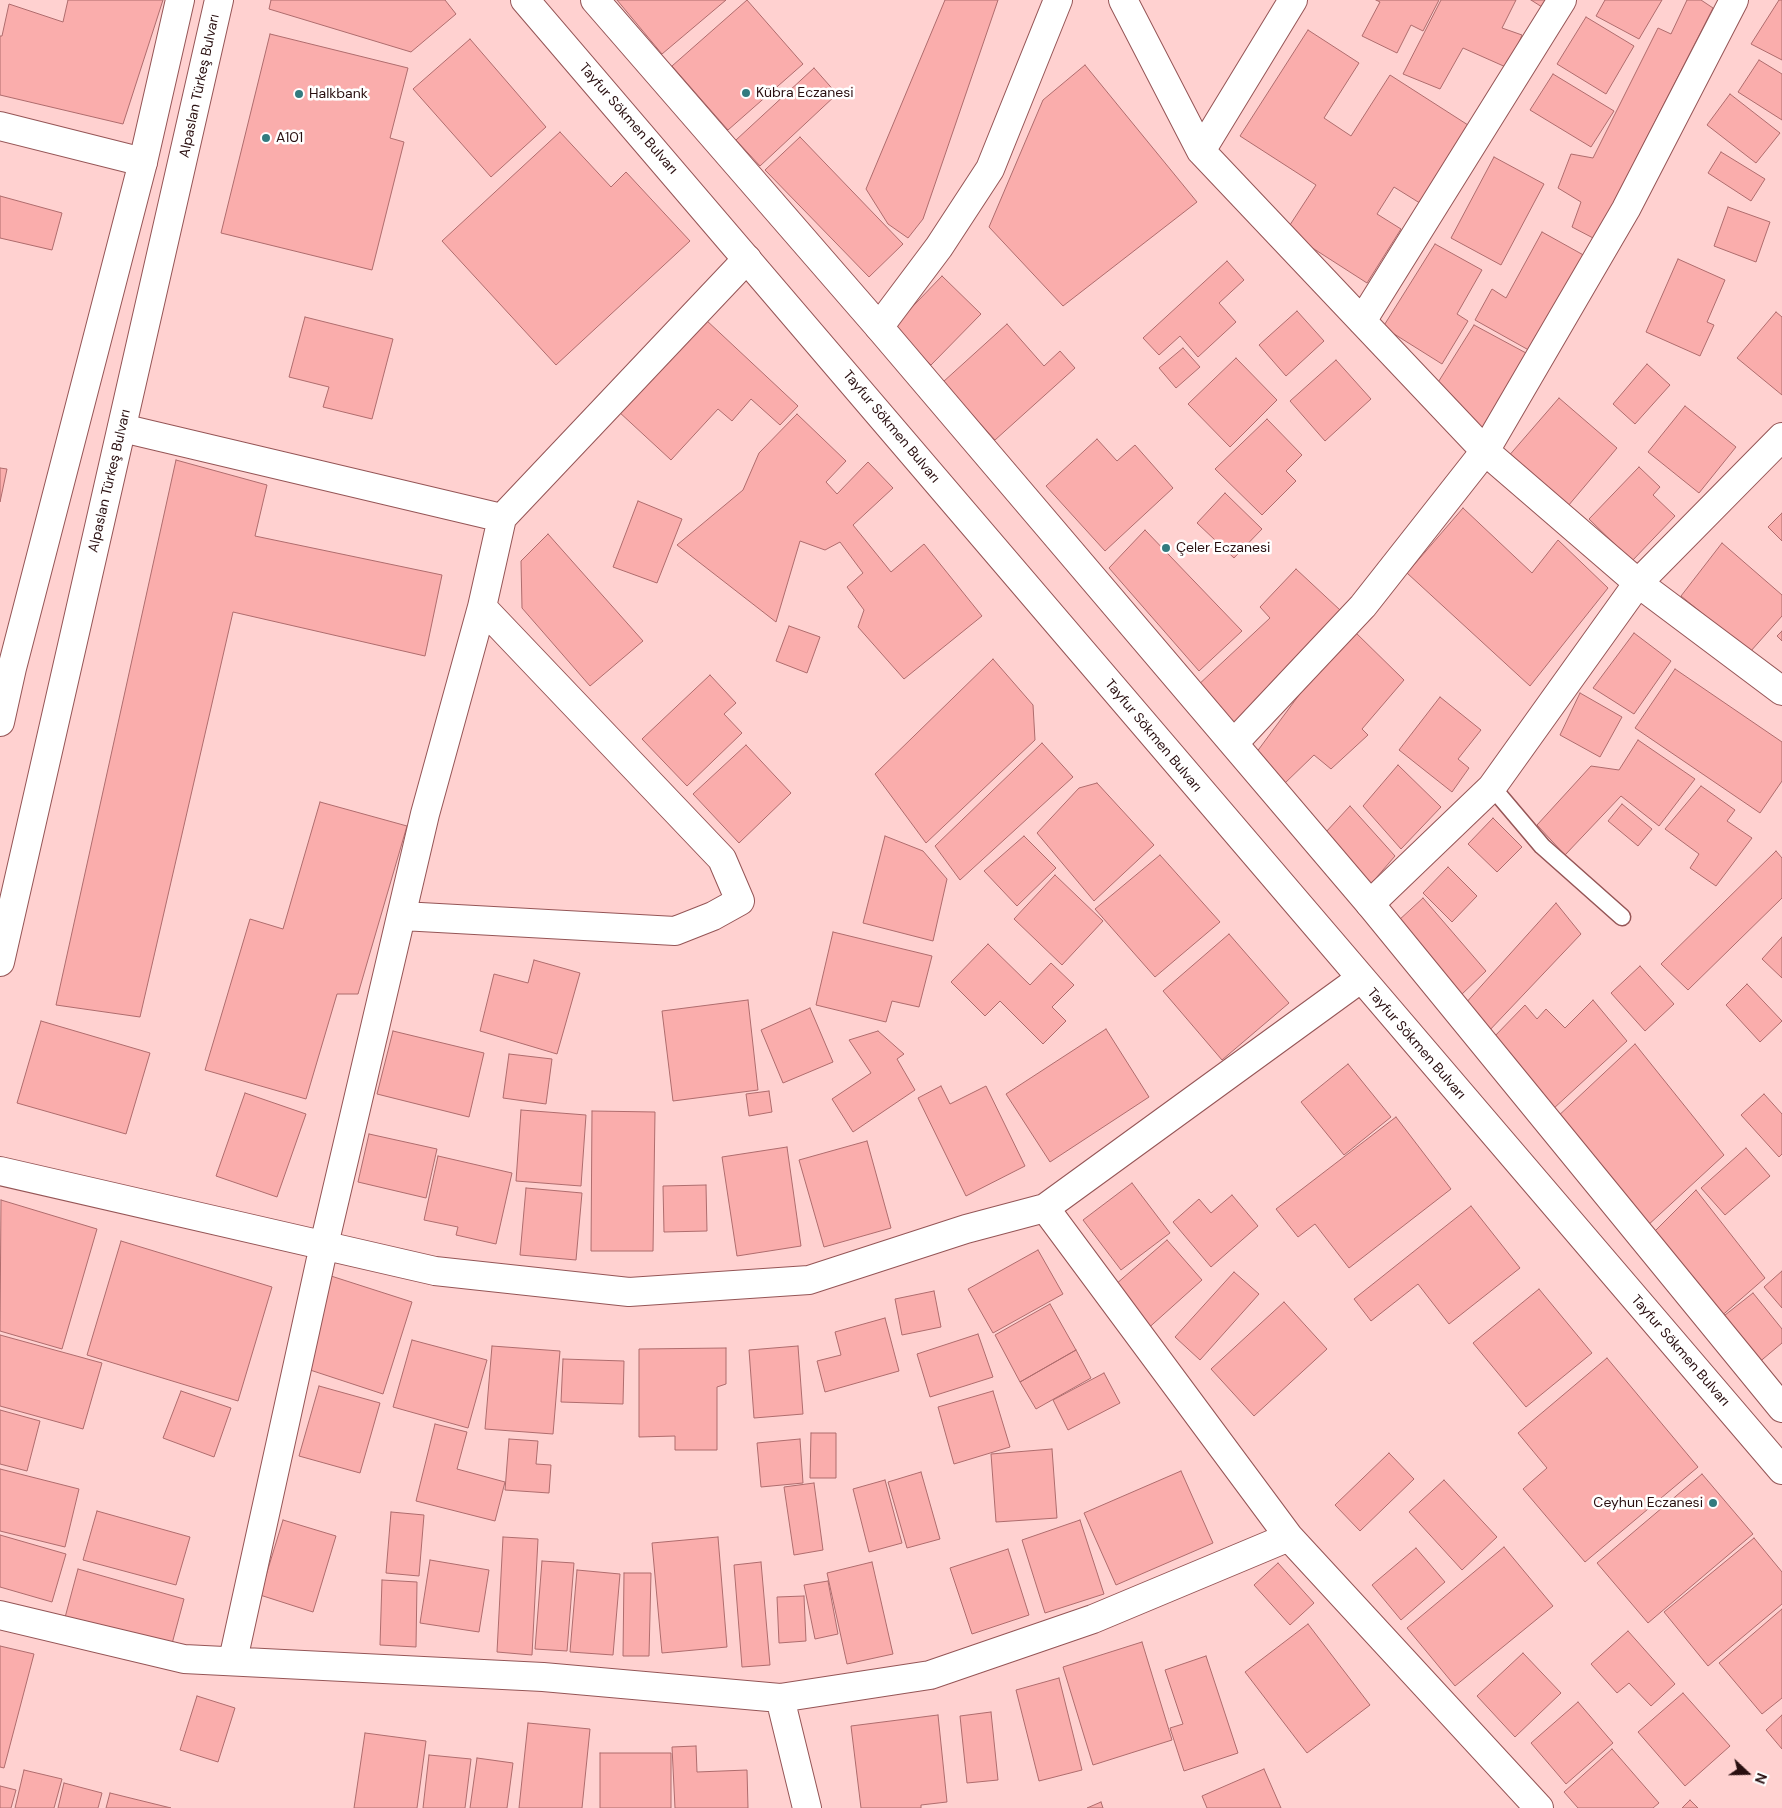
<!DOCTYPE html>
<html>
<head>
<meta charset="utf-8">
<style>
  body { margin:0 }
  #map { position:relative; width:1782px; height:1808px; overflow:hidden; background:#ffd1d0; font-family:"DM Sans",sans-serif }
  canvas { display:block }
  .north { position:absolute; left:1722px; top:1748px; width:50px; height:50px; -webkit-text-stroke:4px #fff; paint-order:stroke; rotate:111deg; font-size:14px; font-weight:700; line-height:20px; text-align:center; color:#290f10 }
  .north::after { content:''; display:block; margin:auto; width:18px; height:22px; background:#290f10; clip-path:polygon(50% 0,100% 100%,50% 72%,0 100%) }
</style>
</head>
<body>
<div id="map">
<canvas width="1782" height="1808"></canvas>
<div class="north">N</div>
</div>
<script>
const ctx = document.querySelector('canvas').getContext('2d');
ctx.lineJoin = 'round';
function paint(path, color) { ctx.fillStyle = color; ctx.fill(path, 'evenodd'); }
const shape = rows => new Path2D(rows.map(r => 'M' + r).join(''));
function stroke(path, color, width, dash) { ctx.strokeStyle = color; ctx.lineWidth = width; ctx.lineCap = dash ? 'butt' : 'round'; ctx.setLineDash(dash || []); ctx.stroke(path); }
function label(font, color, halo, rows, align = 'center') {
  ctx.font = font + ' "DM Sans",sans-serif'; ctx.lineWidth = 5; ctx.setLineDash([]); ctx.textBaseline = 'middle'; ctx.strokeStyle = halo; ctx.fillStyle = color; for (const [text, x, y, turn = 0] of rows) {
    ctx.save(); ctx.translate(x, y); ctx.rotate((+turn || 0) * Math.PI / 180); ctx.textAlign = isNaN(turn) ? turn : align; if (halo) ctx.strokeText(text, 0, 0); ctx.fillText(text, 0, 0); ctx.restore();
  }
}
const building = shape([
  [68,0,163,0,123,124,0,95,0,36,2,36,9,4,63,22,68,0],
  [271,0,445,0,456,14,411,52,269,9,271,0],
  [617,0,726,0,662,54,617,0],
  [747,0,803,64,728,130,672,66,747,0],
  [945,0,998,0,923,219,908,238,888,224,866,189,945,0],
  [1376,0,1439,0,1423,31,1411,25,1397,53,1362,36,1380,2,1376,0],
  [1441,0,1516,0,1502,28,1522,35,1508,68,1463,48,1440,89,1403,74,1441,0],
  [1531,0,1547,0,1542,7,1531,0],
  [1605,0,1662,0,1639,39,1596,16,1605,0],
  [1687,0,1701,0,1713,8,1595,239,1572,227,1581,202,1558,188,1571,154,1593,158,1658,28,1671,34,1687,0],
  [1779,0,1782,0,1782,60,1751,44,1779,0],
  [1586,17,1634,46,1606,94,1557,64,1586,17],
  [1308,30,1359,63,1324,118,1351,136,1390,75,1468,125,1440,169,1444,172,1423,205,1394,187,1377,214,1401,229,1367,283,1286,231,1316,185,1240,136,1308,30],
  [270,34,408,68,390,138,404,142,372,270,221,233,270,34],
  [470,39,546,127,491,177,413,89,470,39],
  [1759,60,1782,74,1782,120,1738,92,1759,60],
  [1085,65,1197,202,1063,306,989,227,1043,100,1085,65],
  [814,68,837,94,760,166,736,140,814,68],
  [1553,74,1614,111,1591,147,1530,110,1553,74],
  [1730,94,1780,133,1756,163,1707,125,1730,94],
  [560,132,611,187,626,172,690,241,556,365,442,241,560,132],
  [800,137,903,244,869,277,765,170,800,137],
  [1721,152,1765,179,1751,201,1708,173,1721,152],
  [1494,157,1544,184,1501,265,1451,238,1494,157],
  [0,196,62,213,52,250,0,238,0,196],
  [1728,207,1770,222,1756,262,1714,246,1728,207],
  [1542,232,1587,257,1534,353,1475,320,1492,289,1506,298,1542,232],
  [1435,244,1482,270,1457,314,1468,321,1442,364,1383,327,1435,244],
  [1678,259,1725,280,1707,322,1714,325,1700,356,1646,332,1678,259],
  [1227,261,1244,280,1219,303,1236,322,1198,357,1180,336,1159,355,1143,338,1227,261],
  [942,276,981,314,931,365,892,328,942,276],
  [1297,311,1324,341,1286,376,1259,345,1297,311],
  [1776,312,1782,317,1782,395,1737,358,1776,312],
  [305,317,393,339,372,419,323,407,329,387,289,377,305,317],
  [705,319,798,406,780,425,751,399,732,421,718,409,671,460,618,411,705,319],
  [1007,324,1044,366,1060,351,1075,368,995,440,943,382,1007,324],
  [1474,325,1526,353,1481,430,1437,384,1474,325],
  [1183,348,1200,367,1176,388,1159,368,1183,348],
  [1236,358,1277,400,1230,447,1188,404,1236,358],
  [1336,360,1371,399,1325,441,1290,401,1336,360],
  [1647,364,1670,385,1635,424,1613,404,1647,364],
  [1559,398,1617,448,1568,506,1507,458,1559,398],
  [1685,406,1736,447,1699,493,1648,452,1685,406],
  [797,414,846,461,826,482,837,494,868,462,893,488,853,525,891,572,924,544,982,616,904,679,858,627,864,610,847,587,863,573,840,542,825,550,800,541,776,622,677,545,743,490,759,453,797,414],
  [1267,419,1302,455,1286,471,1296,481,1262,515,1215,469,1267,419],
  [1097,439,1117,461,1135,445,1173,488,1105,551,1046,486,1097,439],
  [176,460,267,485,255,536,442,575,425,656,233,612,140,1017,56,1005,176,460],
  [1639,467,1660,487,1653,495,1675,516,1632,561,1589,519,1639,467],
  [0,468,7,469,0,502,0,468],
  [1225,493,1262,529,1234,558,1197,523,1225,493],
  [638,501,682,519,657,583,613,567,638,501],
  [1463,508,1532,573,1558,540,1608,588,1530,686,1407,573,1463,508],
  [1782,513,1782,541,1768,527,1782,513],
  [1145,530,1242,631,1199,671,1109,568,1145,530],
  [548,534,643,641,590,686,522,608,521,561,548,534],
  [1722,543,1782,595,1782,616,1750,652,1681,596,1722,543],
  [1296,569,1340,610,1233,728,1196,687,1270,618,1260,607,1296,569],
  [789,626,820,637,807,673,776,661,789,626],
  [1354,631,1404,680,1362,729,1368,735,1331,769,1314,755,1284,784,1256,753,1322,664,1354,631],
  [1782,631,1782,641,1777,636,1782,631],
  [1634,633,1671,661,1634,714,1593,688,1634,633],
  [993,659,1033,705,1035,740,926,843,875,774,993,659],
  [1675,669,1782,742,1782,781,1760,813,1635,728,1675,669],
  [710,675,736,703,724,714,742,733,687,786,642,739,710,675],
  [1580,693,1622,717,1600,757,1560,735,1580,693],
  [1440,697,1481,730,1458,759,1469,768,1452,792,1399,750,1440,697],
  [1638,740,1695,779,1659,826,1621,796,1565,855,1537,825,1591,766,1619,770,1638,740],
  [1042,743,1073,777,960,880,935,846,1042,743],
  [746,745,791,793,739,843,693,794,746,745],
  [1398,765,1441,807,1401,849,1363,806,1398,765],
  [1097,783,1154,845,1094,901,1037,833,1079,788,1097,783],
  [1701,786,1735,810,1727,821,1752,838,1716,886,1690,868,1699,854,1665,829,1701,786],
  [320,802,407,826,358,994,337,994,306,1099,205,1070,250,919,283,929,320,802],
  [1622,804,1652,829,1638,846,1608,821,1622,804],
  [1350,806,1395,856,1370,885,1325,833,1350,806],
  [1493,818,1522,847,1497,872,1468,844,1493,818],
  [885,836,923,851,947,879,933,941,863,923,885,836],
  [1024,836,1056,868,1017,906,984,871,1024,836],
  [1776,851,1782,858,1782,898,1688,990,1661,964,1776,851],
  [1160,855,1220,922,1155,977,1095,909,1160,855],
  [1448,867,1477,896,1452,922,1423,893,1448,867],
  [1055,875,1103,921,1062,965,1014,919,1055,875],
  [1423,898,1486,971,1460,996,1398,921,1423,898],
  [1556,903,1581,934,1487,1033,1464,1005,1556,903],
  [833,932,932,956,919,1007,892,1001,886,1022,816,1005,833,932],
  [1229,934,1289,1003,1222,1060,1163,991,1229,934],
  [1782,937,1782,978,1762,959,1782,937],
  [988,944,1030,985,1051,963,1074,985,1052,1007,1066,1021,1043,1044,1000,1001,985,1016,951,982,988,944],
  [534,960,580,973,557,1054,480,1031,494,974,528,983,534,960],
  [1640,966,1674,1004,1645,1031,1611,993,1640,966],
  [1747,984,1782,1021,1760,1042,1726,1005,1747,984],
  [748,1000,758,1090,673,1101,662,1011,748,1000],
  [1593,1000,1627,1041,1553,1109,1492,1039,1525,1005,1537,1019,1546,1009,1565,1028,1593,1000],
  [810,1008,833,1062,783,1083,761,1030,810,1008],
  [41,1021,150,1053,126,1134,17,1103,41,1021],
  [1106,1029,1149,1097,1050,1162,1006,1094,1106,1029],
  [393,1031,484,1053,469,1117,377,1094,393,1031],
  [878,1031,904,1054,897,1059,915,1090,853,1132,832,1099,871,1073,849,1040,878,1031],
  [1635,1044,1724,1155,1646,1227,1555,1119,1635,1044],
  [509,1054,552,1059,546,1104,503,1098,509,1054],
  [1348,1064,1391,1117,1344,1155,1301,1102,1348,1064],
  [941,1086,950,1104,986,1086,1025,1166,966,1196,918,1098,941,1086],
  [769,1091,772,1112,749,1116,746,1094,769,1091],
  [245,1093,306,1114,277,1197,216,1176,245,1093],
  [1764,1094,1782,1114,1782,1154,1779,1157,1741,1115,1764,1094],
  [521,1110,586,1115,581,1186,516,1181,521,1110],
  [592,1111,655,1112,653,1251,591,1251,592,1111],
  [1396,1117,1451,1189,1349,1268,1315,1224,1298,1237,1276,1209,1396,1117],
  [369,1134,437,1149,426,1198,358,1182,369,1134],
  [867,1141,891,1228,824,1247,799,1160,867,1141],
  [787,1147,801,1246,737,1256,722,1157,787,1147],
  [1746,1148,1770,1176,1725,1215,1701,1188,1746,1148],
  [438,1156,512,1173,496,1244,456,1235,458,1227,424,1220,438,1156],
  [1132,1183,1170,1233,1121,1270,1083,1220,1132,1183],
  [706,1185,707,1231,664,1232,663,1186,706,1185],
  [526,1188,582,1193,576,1260,520,1255,526,1188],
  [1696,1190,1765,1278,1718,1319,1652,1234,1696,1190],
  [1232,1195,1258,1226,1211,1267,1173,1222,1199,1199,1211,1213,1232,1195],
  [1,1200,97,1229,62,1349,0,1331,1,1200],
  [1471,1206,1520,1268,1449,1324,1418,1284,1371,1321,1354,1299,1471,1206],
  [1167,1240,1202,1280,1144,1332,1108,1291,1167,1240],
  [121,1241,272,1287,238,1401,87,1355,121,1241],
  [1038,1250,1063,1294,993,1333,968,1289,1038,1250],
  [1782,1271,1782,1308,1764,1287,1782,1271],
  [1234,1272,1259,1294,1200,1360,1175,1337,1234,1272],
  [331,1276,412,1302,383,1394,301,1367,331,1276],
  [1539,1289,1592,1353,1526,1407,1473,1343,1539,1289],
  [934,1291,941,1327,902,1335,895,1299,934,1291],
  [1753,1293,1782,1329,1782,1343,1757,1364,1720,1319,1753,1293],
  [1284,1302,1327,1349,1254,1416,1211,1369,1284,1302],
  [1050,1304,1076,1350,1020,1382,995,1335,1050,1304],
  [885,1318,899,1371,825,1392,817,1361,841,1355,835,1332,885,1318],
  [978,1334,993,1377,930,1397,917,1354,978,1334],
  [0,1335,102,1363,83,1429,0,1406,0,1335],
  [412,1340,487,1360,468,1428,393,1407,412,1340],
  [492,1346,560,1351,553,1434,485,1429,492,1346],
  [798,1346,803,1414,754,1418,749,1350,798,1346],
  [726,1348,726,1384,717,1387,717,1450,675,1450,675,1436,639,1437,639,1349,726,1348],
  [1076,1350,1091,1378,1036,1409,1020,1382,1076,1350],
  [1607,1358,1698,1467,1585,1562,1523,1489,1547,1468,1518,1433,1607,1358],
  [563,1359,624,1361,623,1404,561,1402,563,1359],
  [1104,1373,1120,1403,1068,1430,1053,1400,1104,1373],
  [319,1386,380,1403,360,1473,299,1456,319,1386],
  [181,1391,231,1408,214,1457,163,1438,181,1391],
  [993,1391,1010,1447,954,1464,938,1407,993,1391],
  [0,1410,40,1421,27,1471,0,1464,0,1410],
  [435,1424,467,1432,457,1469,505,1482,495,1521,416,1501,435,1424],
  [811,1433,836,1433,836,1478,810,1478,811,1433],
  [509,1439,538,1441,536,1464,551,1465,549,1493,505,1490,509,1439],
  [800,1439,803,1483,761,1487,757,1443,800,1439],
  [1052,1449,1057,1518,996,1522,991,1454,1052,1449],
  [1389,1453,1414,1479,1360,1531,1335,1505,1389,1453],
  [0,1469,79,1489,65,1547,0,1531,0,1469],
  [1181,1471,1213,1543,1116,1585,1084,1513,1181,1471],
  [921,1472,940,1539,907,1548,888,1482,921,1472],
  [1702,1474,1753,1534,1648,1623,1597,1563,1702,1474],
  [885,1480,902,1543,869,1552,853,1489,885,1480],
  [1444,1480,1497,1537,1462,1570,1409,1512,1444,1480],
  [814,1483,823,1550,794,1555,784,1487,814,1483],
  [97,1511,190,1537,176,1585,83,1560,97,1511],
  [391,1512,424,1515,419,1576,386,1573,391,1512],
  [283,1520,336,1536,313,1612,260,1595,283,1520],
  [1080,1520,1104,1594,1045,1613,1022,1540,1080,1520],
  [0,1535,66,1554,52,1602,0,1587,0,1535],
  [503,1537,538,1539,532,1655,497,1652,503,1537],
  [718,1537,727,1647,662,1653,652,1543,718,1537],
  [1754,1538,1782,1572,1782,1604,1708,1666,1664,1612,1754,1538],
  [1504,1547,1553,1606,1455,1686,1407,1628,1504,1547],
  [1416,1548,1445,1582,1401,1620,1372,1585,1416,1548],
  [1008,1549,1029,1615,972,1634,950,1568,1008,1549],
  [430,1560,489,1570,479,1632,420,1623,430,1560],
  [542,1561,574,1563,567,1651,535,1649,542,1561],
  [761,1562,770,1665,742,1667,734,1565,761,1562],
  [872,1562,893,1654,847,1664,827,1573,872,1562],
  [1278,1563,1314,1603,1290,1625,1254,1585,1278,1563],
  [78,1569,184,1599,169,1655,63,1625,78,1569],
  [577,1570,620,1574,613,1655,570,1652,577,1570],
  [624,1573,651,1573,649,1656,623,1656,624,1573],
  [382,1580,417,1582,416,1647,380,1645,382,1580],
  [828,1581,838,1634,815,1639,804,1585,828,1581],
  [804,1596,806,1641,779,1643,777,1597,804,1596],
  [1782,1609,1782,1698,1762,1714,1719,1663,1782,1609],
  [1308,1624,1370,1705,1307,1753,1245,1672,1308,1624],
  [1628,1631,1675,1684,1651,1706,1629,1683,1617,1693,1591,1664,1628,1631],
  [1142,1642,1172,1740,1093,1765,1063,1667,1142,1642],
  [0,1646,34,1654,4,1768,0,1767,0,1646],
  [1523,1653,1561,1693,1515,1737,1477,1696,1523,1653],
  [1206,1656,1238,1753,1184,1771,1170,1728,1183,1724,1165,1670,1206,1656],
  [1059,1678,1082,1770,1039,1781,1016,1690,1059,1678],
  [1683,1693,1730,1746,1685,1786,1638,1732,1683,1693],
  [197,1696,235,1708,218,1762,180,1750,197,1696],
  [1578,1702,1613,1743,1566,1784,1531,1743,1578,1702],
  [991,1712,998,1780,967,1783,960,1716,991,1712],
  [938,1715,947,1802,921,1805,921,1808,861,1808,851,1726,938,1715],
  [1782,1715,1782,1749,1766,1730,1782,1715],
  [528,1723,590,1729,582,1808,519,1808,528,1723],
  [365,1733,426,1741,417,1808,354,1808,365,1733],
  [696,1746,697,1772,747,1770,748,1808,675,1808,672,1747,696,1746],
  [1612,1749,1659,1803,1653,1808,1578,1808,1564,1792,1612,1749],
  [600,1753,671,1753,671,1808,600,1808,600,1753],
  [429,1755,471,1759,465,1808,423,1808,429,1755],
  [477,1758,513,1763,507,1808,470,1808,477,1758],
  [1264,1769,1281,1808,1207,1808,1202,1796,1264,1769],
  [24,1770,62,1779,54,1808,15,1808,24,1770],
  [64,1783,102,1793,98,1808,58,1808,64,1783],
  [0,1786,16,1790,11,1808,0,1808,0,1786],
  [110,1793,171,1808,106,1808,110,1793],
  [1690,1800,1698,1808,1682,1808,1690,1800],
  [1101,1802,1103,1808,1087,1808,1101,1802]
]);
paint(building, '#faadac');
stroke(building, '#af6c6d', 1);
const service = shape([
  [1492,787,1542,846,1622,917]
]);
const minor = shape([
  [1123,0,1201,151,1485,451,1638,583,1782,691],
  [0,126,143,162],
  [1201,151,1293,0],
  [1362,321,1562,0],
  [879,327,939,247,990,169,1058,0],
  [122,428,502,518,747,259],
  [1234,743,1363,606,1485,451,1626,209,1734,0],
  [1370,904,1492,787,1638,583,1782,437],
  [402,916,675,931,713,916,740,901,722,859,482,607],
  [0,1171,435,1271,629,1292,809,1280,966,1229,1045,1208,1360,979],
  [1045,1208,1289,1537,1539,1808],
  [0,1615,184,1659,543,1677,780,1698,930,1675,1093,1619,1289,1537],
  [233,1660,324,1245,425,814,482,607,502,518],
  [780,1698,807,1808]
]);
const secondary = shape([
  [525,0,1782,1470],
  [595,0,879,327,1370,904,1782,1408],
  [0,722,12,668,143,162,180,0],
  [0,962,219,0]
]);
stroke(service, '#955556', 19);
stroke(minor, '#955556', 30);
stroke(secondary, '#955556', 30);
stroke(service, '#fff', 16);
stroke(minor, '#fff', 28);
stroke(secondary, '#fff', 28);
for (const [x, y, r, color] of [
  [746,93,5,"#327b7f"],
  [299,94,5,"#327b7f"],
  [266,138,5,"#327b7f"],
  [1166,548,5,"#327b7f"],
  [1713,1503,5,"#327b7f"]
]) { const dot = new Path2D(); dot.arc(x, y, r, 0, 2 * Math.PI); ctx.fillStyle = color; ctx.fill(dot); stroke(dot, '#fff', 2); }
label('14px', '#290f10', '#fff', [
  ["Alpaslan Türkeş Bulvarı",200,86,-78],
  ["Tayfur Sökmen Bulvarı",628,119,49],
  ["Tayfur Sökmen Bulvarı",891,427,50],
  ["Alpaslan Türkeş Bulvarı",110,481,-77],
  ["Tayfur Sökmen Bulvarı",1153,736,50],
  ["Tayfur Sökmen Bulvarı",1416,1044,49],
  ["Tayfur Sökmen Bulvarı",1680,1351,49]
]);
label('14px', '#290f10', '#fff', [
  ["Kübra Eczanesi",756,93],
  ["Halkbank",309,94],
  ["A101",276,138],
  ["Çeler Eczanesi",1176,548],
  ["Ceyhun Eczanesi",1703,1503,"right"]
], 'left');
</script>
</body>
</html>
